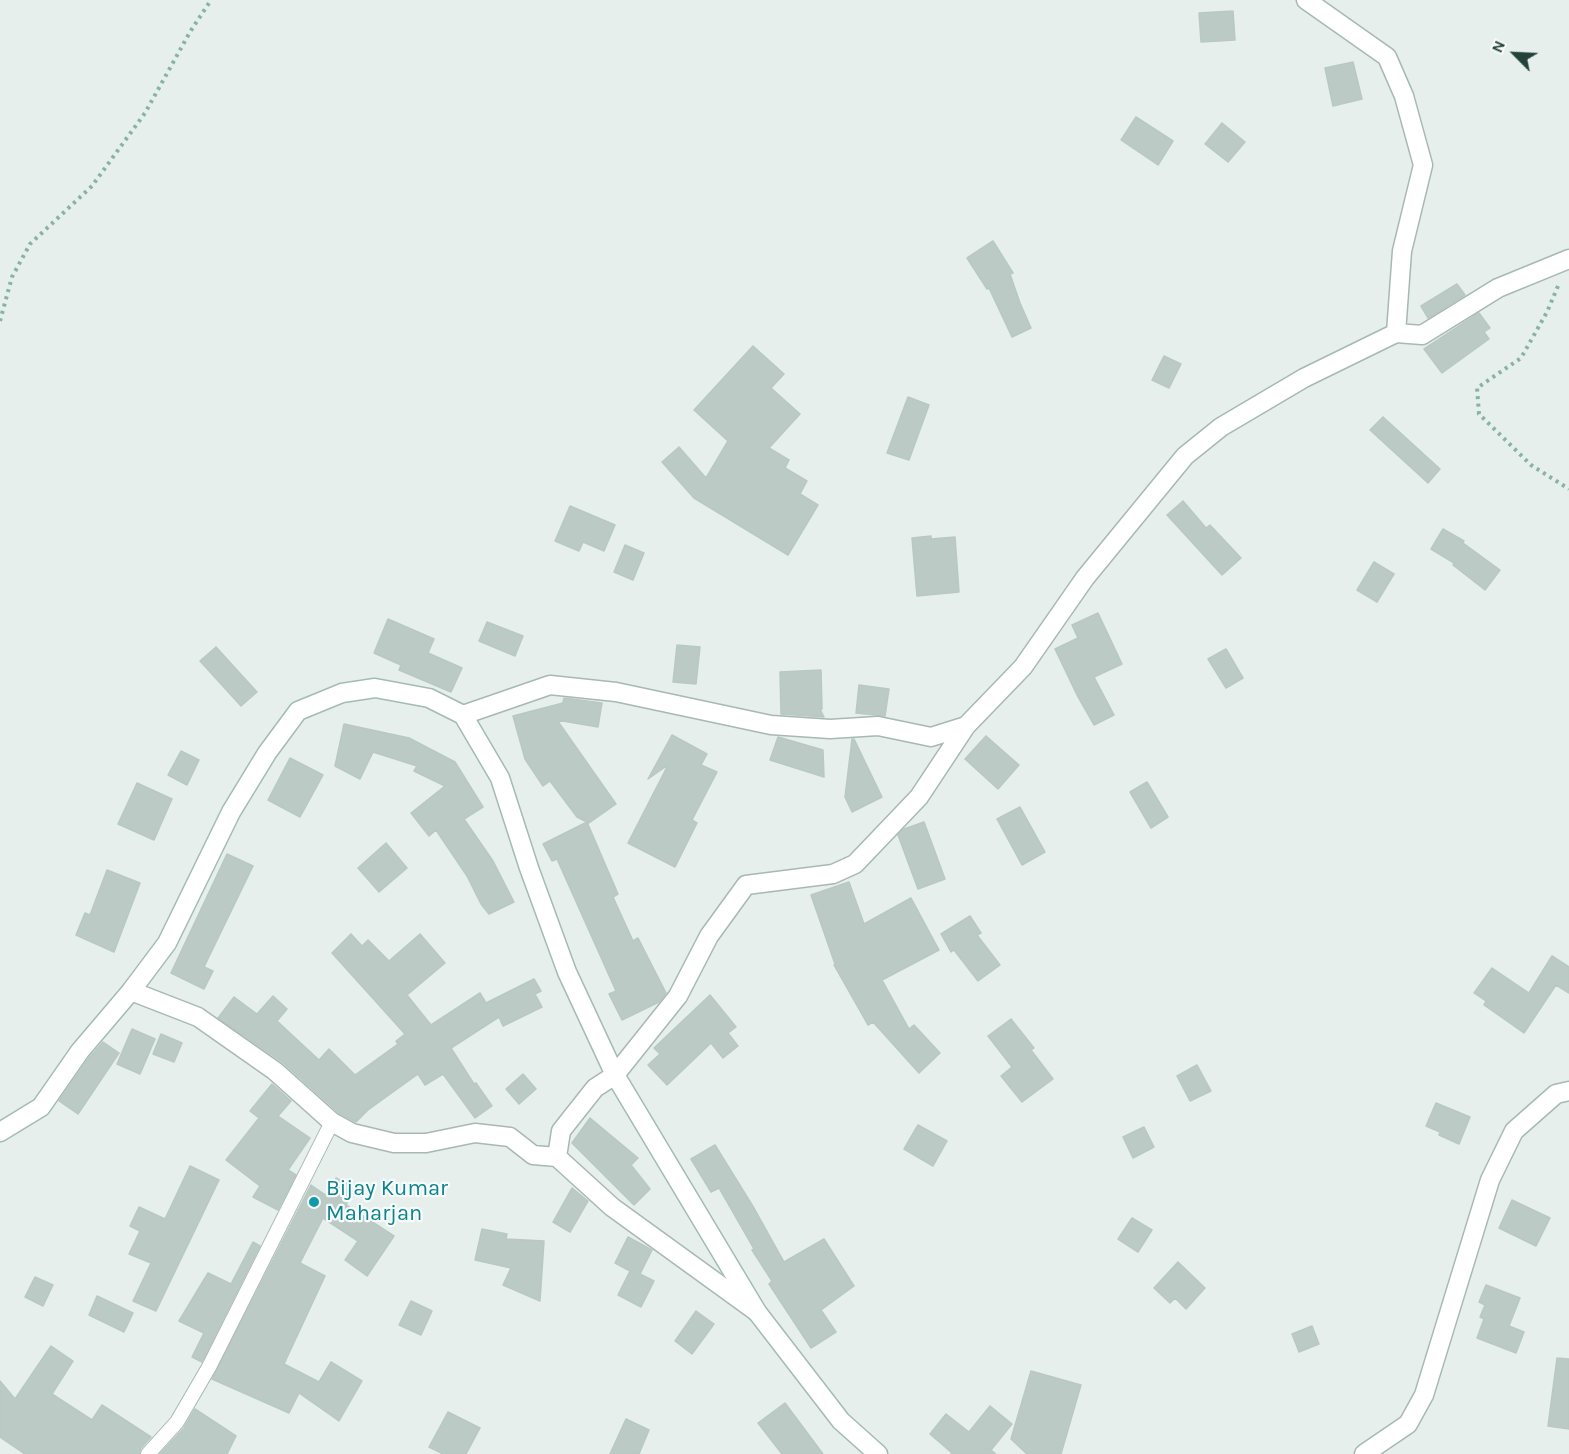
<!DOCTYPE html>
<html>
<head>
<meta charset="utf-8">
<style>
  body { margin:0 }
  #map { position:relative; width:1569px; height:1454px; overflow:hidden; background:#e6efeb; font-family:Karla,sans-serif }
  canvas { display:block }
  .north { position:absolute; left:1485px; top:24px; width:60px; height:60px; -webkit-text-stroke:4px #f7fbf9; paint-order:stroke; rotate:294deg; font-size:16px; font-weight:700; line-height:24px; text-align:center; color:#24423a }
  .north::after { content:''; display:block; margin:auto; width:21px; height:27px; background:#24423a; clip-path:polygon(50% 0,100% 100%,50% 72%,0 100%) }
</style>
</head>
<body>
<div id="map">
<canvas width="1569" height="1454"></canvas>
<div class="north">N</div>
</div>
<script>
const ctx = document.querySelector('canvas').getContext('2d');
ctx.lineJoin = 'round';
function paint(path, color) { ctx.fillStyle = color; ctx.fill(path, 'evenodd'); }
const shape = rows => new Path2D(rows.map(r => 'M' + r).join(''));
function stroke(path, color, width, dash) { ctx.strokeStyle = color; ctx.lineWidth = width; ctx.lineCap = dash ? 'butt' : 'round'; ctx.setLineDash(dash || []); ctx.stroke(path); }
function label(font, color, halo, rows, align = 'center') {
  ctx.font = font + ' Karla,sans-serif'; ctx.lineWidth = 4.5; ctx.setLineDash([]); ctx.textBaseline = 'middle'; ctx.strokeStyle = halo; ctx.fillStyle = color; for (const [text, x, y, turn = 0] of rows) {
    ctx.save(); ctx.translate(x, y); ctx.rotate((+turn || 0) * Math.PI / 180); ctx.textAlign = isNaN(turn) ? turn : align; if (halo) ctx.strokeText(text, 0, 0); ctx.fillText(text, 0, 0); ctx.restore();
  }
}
const building = shape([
  [1233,11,1235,40,1201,42,1199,13,1233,11],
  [1353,62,1362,99,1333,106,1325,68,1353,62],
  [1136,117,1173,141,1158,165,1121,140,1136,117],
  [1222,123,1245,142,1228,162,1205,144,1222,123],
  [993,241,1013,273,1010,274,1020,303,1031,328,1012,337,989,288,987,289,967,258,993,241],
  [1457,284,1465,295,1428,318,1421,306,1457,284],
  [1479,313,1490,328,1484,332,1489,339,1442,373,1424,349,1479,313],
  [753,346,784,374,771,388,800,414,769,448,789,460,785,468,807,481,800,494,818,505,788,555,694,498,662,462,679,447,706,478,728,441,694,410,753,346],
  [1164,356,1181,364,1169,388,1152,380,1164,356],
  [908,397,929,405,909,460,887,453,908,397],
  [1383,417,1440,469,1428,483,1370,430,1383,417],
  [1183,501,1206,528,1210,525,1241,558,1222,575,1167,515,1183,501],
  [570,506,615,525,604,551,583,542,579,551,555,541,570,506],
  [1443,529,1464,541,1463,543,1500,570,1485,590,1453,565,1454,563,1431,549,1443,529],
  [931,536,931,539,955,537,959,592,917,596,912,538,931,536],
  [625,545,644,553,633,580,614,572,625,545],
  [1374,562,1394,574,1377,602,1357,590,1374,562],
  [1098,613,1122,664,1094,677,1114,715,1094,725,1078,697,1055,649,1078,638,1072,625,1098,613],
  [388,619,434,639,428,653,462,668,451,692,399,670,401,665,374,653,388,619],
  [487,622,523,636,515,656,479,641,487,622],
  [677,645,700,647,696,684,673,682,677,645],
  [216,647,257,692,241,706,200,661,216,647],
  [1226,649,1243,678,1226,688,1208,659,1226,649],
  [821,670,822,709,820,709,824,717,781,714,780,672,821,670],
  [859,685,889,689,885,716,856,713,859,685],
  [564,698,602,703,598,727,557,720,616,804,589,823,577,817,550,781,543,786,525,759,513,716,563,703,564,698],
  [344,724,409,738,455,762,483,807,464,819,493,861,514,902,489,914,481,904,467,876,436,830,429,836,411,813,445,786,414,771,417,766,373,752,360,779,335,766,344,724],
  [672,735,707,754,701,765,717,772,692,820,697,823,675,867,628,843,668,765,648,779,672,735],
  [986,736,1019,765,998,789,965,759,986,736],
  [778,737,823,750,824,777,770,760,778,737],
  [852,739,854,739,882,797,852,812,845,797,852,739],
  [181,751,199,760,187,785,168,775,181,751],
  [290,758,323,775,300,817,268,800,290,758],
  [1147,782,1168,817,1151,828,1130,792,1147,782],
  [137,783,172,799,154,840,118,824,137,783],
  [1020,807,1045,852,1022,865,997,819,1020,807],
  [587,822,618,894,613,897,633,941,638,938,666,993,659,1002,622,1020,609,994,616,991,557,859,552,861,543,844,587,822],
  [924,822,945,879,918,889,898,835,904,829,924,822],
  [386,843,407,868,379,892,358,868,386,843],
  [227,854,253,866,204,967,213,971,204,989,171,973,227,854],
  [107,870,140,883,114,952,76,935,85,913,90,915,107,870],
  [849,882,864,924,911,898,939,950,882,980,909,1029,914,1025,940,1053,919,1073,873,1022,868,1025,834,965,835,964,811,895,849,882],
  [970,916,981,933,977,935,1000,965,978,981,954,950,951,952,941,934,970,916],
  [351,934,362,946,368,940,389,961,420,934,445,963,407,995,431,1025,480,993,486,1003,534,979,541,991,535,994,542,1007,503,1026,499,1017,451,1048,474,1084,476,1083,492,1106,475,1118,443,1074,425,1085,418,1074,368,1110,356,1122,339,1113,282,1062,218,1018,234,997,257,1014,273,996,287,1009,277,1021,319,1060,329,1049,355,1075,398,1044,396,1041,405,1034,332,953,351,934],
  [1552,956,1569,967,1569,993,1556,985,1524,1033,1484,1005,1486,1001,1474,993,1492,968,1529,993,1552,956],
  [710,995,736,1027,728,1033,738,1046,723,1058,711,1043,667,1085,648,1065,660,1054,654,1048,710,995],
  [1011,1019,1034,1048,1031,1050,1053,1079,1022,1102,1001,1076,1012,1067,988,1036,1011,1019],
  [132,1029,155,1039,140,1074,117,1064,132,1029],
  [161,1034,182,1043,174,1062,153,1054,161,1034],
  [103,1042,119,1053,78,1114,59,1101,89,1058,103,1042],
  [1197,1065,1211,1091,1190,1101,1177,1076,1197,1065],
  [523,1074,536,1089,519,1104,506,1089,523,1074],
  [272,1084,291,1101,278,1116,310,1138,288,1170,296,1175,278,1210,253,1197,260,1186,226,1160,259,1118,250,1111,272,1084],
  [1436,1103,1470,1117,1459,1144,1439,1135,1440,1132,1426,1126,1436,1103],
  [590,1118,638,1158,631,1165,650,1189,634,1205,572,1143,590,1118],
  [918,1125,947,1141,933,1166,904,1149,918,1125],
  [1144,1127,1154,1147,1133,1158,1123,1137,1144,1127],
  [715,1145,754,1208,784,1262,824,1239,854,1286,821,1310,836,1332,811,1348,769,1284,772,1281,752,1250,754,1249,719,1188,711,1192,691,1159,715,1145],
  [190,1166,219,1180,156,1311,133,1301,151,1263,129,1254,140,1231,130,1226,139,1207,165,1219,190,1166],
  [336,1178,355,1188,346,1205,394,1236,367,1276,345,1260,358,1241,323,1218,300,1263,325,1276,284,1364,319,1382,331,1362,362,1381,339,1421,299,1393,289,1413,212,1379,311,1185,327,1196,336,1178],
  [572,1188,588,1201,570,1232,553,1222,572,1188],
  [1512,1200,1550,1218,1536,1246,1499,1228,1512,1200],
  [1132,1218,1152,1230,1138,1252,1118,1239,1132,1218],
  [482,1229,507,1234,506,1239,544,1241,540,1301,503,1285,511,1268,475,1260,482,1229],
  [628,1237,652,1250,640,1274,654,1281,641,1307,618,1295,630,1271,615,1263,628,1237],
  [253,1242,260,1246,202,1362,192,1357,204,1333,179,1321,208,1273,231,1284,253,1242],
  [1178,1262,1205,1288,1186,1309,1175,1298,1170,1303,1154,1288,1178,1262],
  [35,1277,53,1285,43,1306,25,1297,35,1277],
  [1486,1285,1520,1298,1509,1326,1524,1332,1516,1353,1477,1338,1484,1319,1480,1317,1485,1305,1479,1302,1486,1285],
  [97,1296,133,1313,124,1332,89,1315,97,1296],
  [411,1301,432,1311,421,1335,399,1325,411,1301],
  [696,1311,714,1324,692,1354,675,1341,696,1311],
  [1312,1326,1319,1344,1299,1352,1292,1334,1312,1326],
  [51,1346,73,1361,52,1394,92,1420,102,1405,151,1437,141,1448,139,1454,25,1454,0,1437,0,1381,15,1399,51,1346],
  [1557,1358,1569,1359,1569,1429,1548,1426,1557,1358],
  [1031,1371,1081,1385,1061,1454,1027,1454,1011,1439,1031,1371],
  [785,1403,823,1454,782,1454,758,1423,785,1403],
  [990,1406,1012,1424,991,1450,996,1454,951,1454,952,1453,930,1434,946,1414,969,1432,990,1406],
  [195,1409,236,1436,227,1454,160,1454,184,1428,195,1409],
  [448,1412,480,1428,466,1454,443,1454,429,1447,448,1412],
  [626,1419,649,1430,639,1454,610,1454,626,1419]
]);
paint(building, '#bbcac4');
stroke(building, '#b8c9c2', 1.5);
const service = shape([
  [148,1454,177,1422,209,1367,332,1122]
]);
const minor = shape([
  [1306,0,1387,57,1404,96,1423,165,1402,251,1396,333],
  [463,715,550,685,616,692,771,725,830,729,878,726,931,737,966,726,1023,667,1085,578,1185,456,1221,427,1304,378,1396,333,1422,335,1498,288,1569,259],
  [131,991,198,1017,275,1071,332,1122,352,1133,394,1143,426,1143,475,1133,510,1137,533,1155,557,1157,612,1207,757,1312],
  [557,1157,561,1131,595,1088,615,1075,678,996,709,936,746,885,833,874,855,864,919,797,966,726],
  [1364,1454,1408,1424,1424,1395,1490,1180,1514,1131,1556,1094,1569,1091]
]);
const secondary = shape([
  [0,1132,41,1107,80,1051,131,991,167,943,231,812,267,753,298,711,342,693,375,688,429,698,463,715,500,778,529,868,567,972,615,1075,757,1312,841,1421,878,1454]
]);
stroke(service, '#a8b8b2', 16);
stroke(minor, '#a8b8b2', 21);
stroke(secondary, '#a4bbb3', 21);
stroke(shape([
  [1558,286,1547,312,1521,358,1477,388,1479,414,1531,465,1569,489],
  [0,321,12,277,30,244,92,186,145,113,190,32,211,0]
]), '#86b3a5', 4, [3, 4.5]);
stroke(service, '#fff', 14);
stroke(minor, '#fff', 18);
stroke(secondary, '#fff', 18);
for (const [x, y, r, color] of [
  [314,1202,6,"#0f9aa8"]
]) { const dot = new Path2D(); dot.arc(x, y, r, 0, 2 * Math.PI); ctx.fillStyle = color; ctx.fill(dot); stroke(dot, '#f7fbf9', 2); }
label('22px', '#0d838f', '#f7fbf9', [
  ["Bijay Kumar",326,1189],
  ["Maharjan",326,1214]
], 'left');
</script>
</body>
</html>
